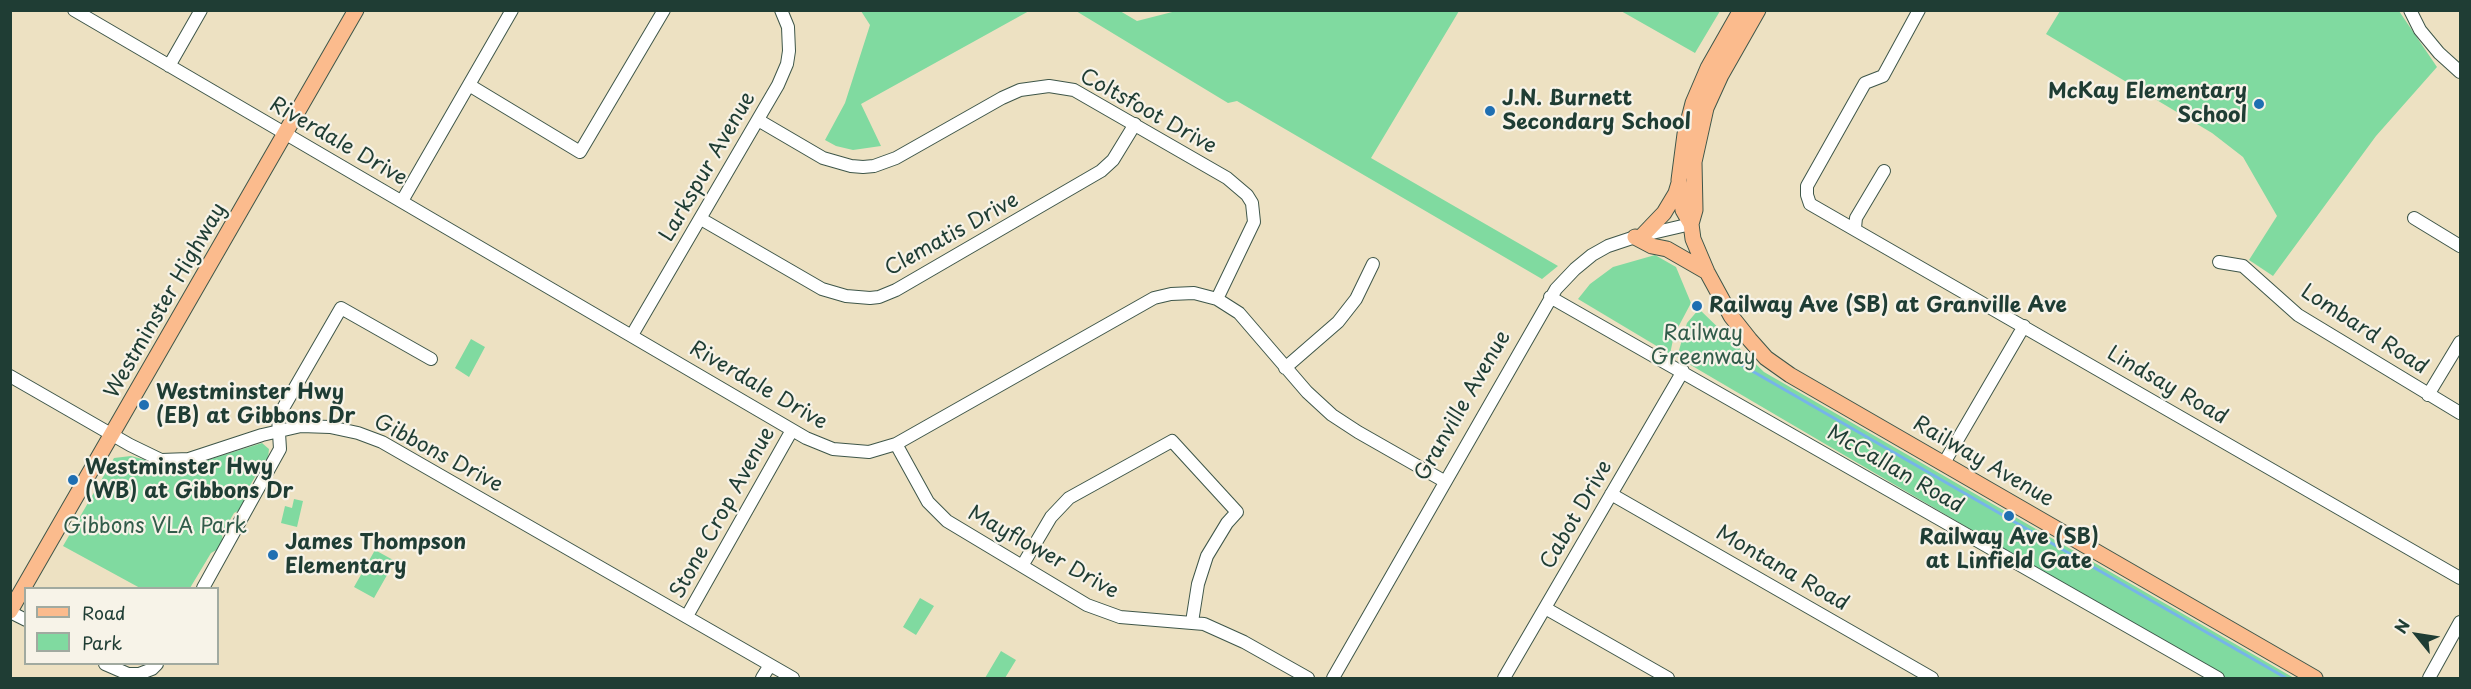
<!DOCTYPE html>
<html>
<head>
<meta charset="utf-8">
<style>
  body { margin:0 }
  #map { position:relative; width:2471px; height:689px; overflow:hidden; background:#ede1c2; font-family:"Playpen Sans",sans-serif }
  canvas { display:block }
  .frame { position:absolute; inset:0; border:12px solid #1f3d34; pointer-events:none }
  .legend { position:absolute; left:24px; top:587px; width:195px; height:78px; box-sizing:border-box; background:#f7f3e8; border:2px solid #a1aaa0; margin:0; padding:8px 10px; list-style:none; font-size:18px; color:#1f3d34 }
  .legend li { display:flex; align-items:center; gap:12px; height:30px }
  .legend b { width:30px; border:2px solid #a1aaa0 }
  .north { position:absolute; left:2387px; top:605px; width:60px; height:60px; -webkit-text-stroke:4px #f7f3e8; paint-order:stroke; rotate:300deg; font-size:16px; font-weight:700; line-height:24px; text-align:center; color:#1f3d34 }
  .north::after { content:''; display:block; margin:auto; width:21px; height:27px; background:#1f3d34; clip-path:polygon(50% 0,100% 100%,50% 72%,0 100%) }
</style>
</head>
<body>
<div id="map">
<canvas width="2471" height="689"></canvas>
<div class="frame"></div>
<ul class="legend">
<li><b style="height:8px;background:#fbbb8d"></b>Road</li>
<li><b style="height:16px;background:#80daa0"></b>Park</li>
</ul>
<div class="north">N</div>
</div>
<script>
const ctx = document.querySelector('canvas').getContext('2d');
ctx.lineJoin = 'round';
function paint(path, color) { ctx.fillStyle = color; ctx.fill(path, 'evenodd'); }
const shape = rows => new Path2D(rows.map(r => 'M' + r).join(''));
function stroke(path, color, width, dash) { ctx.strokeStyle = color; ctx.lineWidth = width; ctx.lineCap = dash ? 'butt' : 'round'; ctx.setLineDash(dash || []); ctx.stroke(path); }
function label(font, color, halo, rows, align = 'center') {
  ctx.font = font + ' "Playpen Sans",sans-serif'; ctx.lineWidth = 4.5; ctx.setLineDash([]); ctx.textBaseline = 'middle'; ctx.strokeStyle = halo; ctx.fillStyle = color; for (const [text, x, y, turn = 0] of rows) {
    ctx.save(); ctx.translate(x, y); ctx.rotate((+turn || 0) * Math.PI / 180); ctx.textAlign = isNaN(turn) ? turn : align; if (halo) ctx.strokeText(text, 0, 0); ctx.fillText(text, 0, 0); ctx.restore();
  }
}
paint(shape([
  [1180,10,1459,11,1371,158,1558,266,1542,279,1237,101,1228,103,1076,11,1120,11,1137,21],
  [861,11,1029,11,861,104,881,146,853,150,836,146,825,140,845,103,870,25],
  [1621,11,1720,11,1695,53],
  [2060,11,2399,11,2437,67,2376,136,2273,276,2249,260,2277,216,2243,157,2212,133,2046,34],
  [1655,255,1676,267,1691,303,1674,335,1670,354,1578,299,1590,284,1613,267],
  [1699,309,1764,372,2294,678,2224,678,1677,357,1687,323],
  [471,339,485,347,469,377,455,368],
  [262,443,269,449,268,459,265,460,245,494,242,509,234,513,222,534,223,543,220,548,211,553,190,588,140,588,63,546,114,458,131,456,179,469],
  [294,499,303,501,297,527,281,523,285,506,292,508],
  [375,550,395,561,374,598,354,587],
  [920,598,934,606,916,635,903,627],
  [1001,651,1016,660,1005,678,985,678]
]), '#80daa0');
stroke(shape([
  [1733,360,2286,678]
]), '#76b4e9', 3);
const minor = shape([
  [74,10,806,438,833,449,869,452,896,444,1154,298,1171,294,1194,293,1217,299,1239,313,1307,392,1332,415,1358,432,1444,481],
  [1919,10,1883,76,1865,83,1807,186,1807,195,1810,204,2460,578],
  [2410,10,2420,30,2439,53,2460,72],
  [169,66,201,10],
  [469,85,580,152,664,10],
  [758,120,823,158,851,166,863,167,874,166,896,158,1002,98,1020,90,1049,86,1074,90,1227,178,1247,195,1252,203,1254,222,1217,299],
  [402,201,512,10],
  [2414,218,2460,246],
  [701,219,822,289,846,296,870,298,879,297,896,290,1101,171,1113,160,1135,124],
  [1855,228,1856,218,1884,171],
  [2219,262,2243,266,2298,315,2460,413],
  [1550,297,2218,678],
  [632,335,778,85,787,64,789,51,788,27,781,10],
  [1285,368,1338,322,1356,299,1373,264],
  [10,376,130,445,161,460,189,459,262,435,301,426,330,427,358,433,382,442,793,678],
  [2428,395,2460,342],
  [896,444,928,502,947,521,1087,605,1120,617,1204,624,1244,642,1308,678],
  [1944,463,2024,326],
  [1611,494,1932,678],
  [1022,566,1051,517,1069,498,1172,441,1237,512,1227,523,1207,556,1198,584,1192,622],
  [203,588,280,449,278,417,341,308,431,359],
  [1545,608,1668,678],
  [10,612,26,620],
  [687,616,792,430],
  [105,664,128,674,139,674,152,669,157,664],
  [762,678,770,665],
  [1333,678,1556,289,1575,269,1592,255,1608,246,1635,237,1691,224],
  [1504,678,1683,371],
  [2429,678,2460,622]
]);
const major = shape([
  [1741,10,1708,68,1693,103,1685,134,1679,180,1683,210,1691,224,1693,239,1707,272,1731,316,1750,340,1766,358,1790,375,2315,678],
  [1691,224,1695,210,1694,162,1706,108,1721,75,1758,10],
  [1643,235,1664,213,1676,193,1679,183],
  [1635,237,1652,246,1667,249,1707,272],
  [10,611,356,10]
]);
stroke(minor, '#3e5649', 14);
stroke(major, '#3e5649', 17);
stroke(minor, '#fff', 12);
stroke(major, '#fbbb8d', 15);
for (const [x, y, r, color] of [
  [2259,104,6,"#1f6fb2"],
  [1490,111,6,"#1f6fb2"],
  [1697,306,6,"#1f6fb2"],
  [144,405,6,"#1f6fb2"],
  [73,480,6,"#1f6fb2"],
  [2009,516,6,"#1f6fb2"],
  [273,555,6,"#1f6fb2"]
]) { const dot = new Path2D(); dot.arc(x, y, r, 0, 2 * Math.PI); ctx.fillStyle = color; ctx.fill(dot); stroke(dot, '#f7f3e8', 2); }
label('bold 21px', '#1f3d34', '#f7f3e8', [
  ["McKay Elementary",2247,92,"right"],
  ["School",2247,116,"right"],
  ["J.N. Burnett",1502,99],
  ["Secondary School",1502,123],
  ["Railway Ave (SB) at Granville Ave",1709,306],
  ["Westminster Hwy",156,393],
  ["(EB) at Gibbons Dr",156,417],
  ["Westminster Hwy",85,468],
  ["(WB) at Gibbons Dr",85,492],
  ["Railway Ave (SB)",2009,538,"center"],
  ["at Linfield Gate",2009,562,"center"],
  ["James Thompson",285,543],
  ["Elementary",285,567]
], 'left');
label('21px', '#1f3d34', '#f7f3e8', [
  ["Coltsfoot Drive",1148,112,29],
  ["Riverdale Drive",338,142,30],
  ["Larkspur Avenue",708,167,-60],
  ["Clematis Drive",952,235,-29],
  ["Westminster Highway",166,301,-60],
  ["Lombard Road",2364,330,33],
  ["Riverdale Drive",758,386,30],
  ["Lindsay Road",2167,386,30],
  ["Granville Avenue",1463,406,-60],
  ["Gibbons Drive",438,454,28],
  ["Railway Avenue",1983,462,30],
  ["McCallan Road",1895,470,30],
  ["Stone Crop Avenue",723,513,-61],
  ["Cabot Drive",1577,515,-60],
  ["Mayflower Drive",1043,553,29],
  ["Montana Road",1782,569,30]
]);
label('21px', '#325c4a', '#f7f3e8', [
  ["Railway",1703,334],
  ["Greenway",1703,358],
  ["Gibbons VLA Park",155,527]
]);
</script>
</body>
</html>
